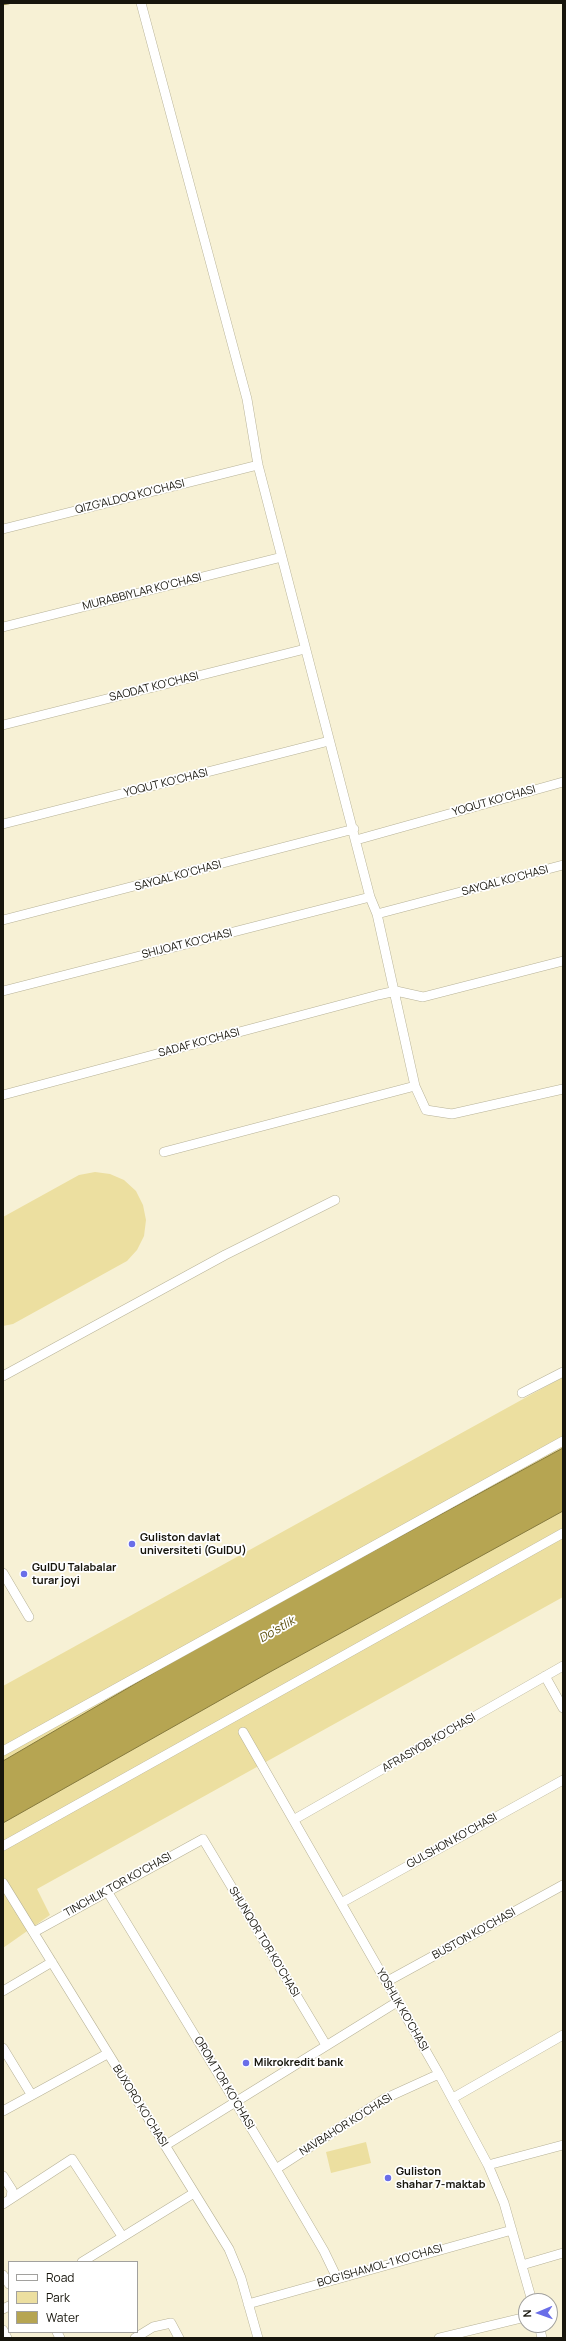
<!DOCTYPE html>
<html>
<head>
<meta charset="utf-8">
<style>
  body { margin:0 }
  #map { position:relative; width:566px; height:2341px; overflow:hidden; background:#f7f1d5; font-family:Manrope,sans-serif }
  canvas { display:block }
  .frame { position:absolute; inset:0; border:4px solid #17150c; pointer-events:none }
  .legend { position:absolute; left:8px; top:2261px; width:130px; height:72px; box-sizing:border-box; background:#fff; border:1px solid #a2a19e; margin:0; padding:5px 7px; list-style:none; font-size:12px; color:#17150c }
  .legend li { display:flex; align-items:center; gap:8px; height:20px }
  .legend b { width:20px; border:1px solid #a2a19e }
  .north { position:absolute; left:518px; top:2293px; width:40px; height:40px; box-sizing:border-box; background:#fff; border:1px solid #a2a19e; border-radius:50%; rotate:268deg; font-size:11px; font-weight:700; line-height:16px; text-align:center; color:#17150c }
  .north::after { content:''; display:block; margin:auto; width:14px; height:18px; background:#6a6ee8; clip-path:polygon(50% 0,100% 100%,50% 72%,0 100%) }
</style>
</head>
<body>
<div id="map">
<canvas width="566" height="2341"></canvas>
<div class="frame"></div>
<ul class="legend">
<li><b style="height:5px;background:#fff"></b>Road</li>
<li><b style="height:11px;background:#ecdfa0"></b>Park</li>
<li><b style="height:11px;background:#b6a552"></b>Water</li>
</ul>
<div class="north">N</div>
</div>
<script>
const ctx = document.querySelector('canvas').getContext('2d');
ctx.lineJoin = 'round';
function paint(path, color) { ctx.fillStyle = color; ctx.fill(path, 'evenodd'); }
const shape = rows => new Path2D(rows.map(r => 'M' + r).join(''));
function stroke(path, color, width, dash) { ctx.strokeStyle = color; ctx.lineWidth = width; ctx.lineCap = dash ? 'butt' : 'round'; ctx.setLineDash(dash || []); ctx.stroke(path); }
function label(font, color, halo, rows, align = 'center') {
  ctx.font = font + ' Manrope,sans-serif'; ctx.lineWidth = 3.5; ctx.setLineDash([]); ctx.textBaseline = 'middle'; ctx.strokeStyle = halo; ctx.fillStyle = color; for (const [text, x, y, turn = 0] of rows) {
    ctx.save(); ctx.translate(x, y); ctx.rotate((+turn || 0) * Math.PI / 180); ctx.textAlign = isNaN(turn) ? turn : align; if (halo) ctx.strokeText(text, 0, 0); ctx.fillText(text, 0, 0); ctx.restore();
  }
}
paint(shape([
  [95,1172,110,1174,124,1180,136,1191,143,1205,146,1220,144,1236,137,1250,127,1261,13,1324,3,1326,3,1217,79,1175],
  [563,1377,563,1597,37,1889,50,1915,3,1948,3,1686],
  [366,2142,371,2163,331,2173,326,2152]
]), '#ecdfa0');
const water = shape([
  [563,1448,563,1511,270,1672,3,1823,3,1761,217,1636,563,1448]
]);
paint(water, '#b6a552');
stroke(water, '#867a3d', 1);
stroke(shape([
  [3,4,9,3]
]), '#867a3d', 2.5);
const street = shape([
  [141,3,247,399,258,465,370,897,377,914,415,1086,426,1110,452,1114,563,1089],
  [3,529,258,465],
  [3,627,282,557],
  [3,725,305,649],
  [3,824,329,741],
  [356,840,563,782],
  [377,914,563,865],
  [3,920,354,829],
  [3,991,370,897],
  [3,1095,378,995,396,991,423,997,563,961],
  [164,1152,415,1086],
  [3,1376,225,1255,335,1200],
  [522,1393,563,1372],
  [3,1573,29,1617],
  [545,1676,563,1708],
  [243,1732,439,2074,488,2165,504,2203,532,2301],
  [3,1751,563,1441],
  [295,1819,563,1666],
  [3,1846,563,1533],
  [3,1883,229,2249,241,2278,258,2338],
  [107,1891,276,2169,324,2251,337,2278],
  [341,1903,563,1780],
  [34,1932,203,1839,326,2045],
  [386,1982,563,1885],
  [3,1991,52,1962],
  [3,2048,31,2094],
  [453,2098,563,2035],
  [3,2111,107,2054],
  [166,2145,397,2002],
  [488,2165,563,2145],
  [276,2169,384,2099,439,2074],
  [3,2176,12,2190,11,2198],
  [3,2204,72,2159,122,2236],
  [82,2262,194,2193],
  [522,2265,563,2253],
  [3,2275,9,2284],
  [248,2304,512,2230],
  [3,2309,9,2306],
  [539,2325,542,2338],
  [3,2330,7,2338],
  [57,2332,60,2338],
  [135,2338,153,2327,171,2323,179,2338],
  [439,2338,526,2317]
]);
stroke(street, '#b7b297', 10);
stroke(street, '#fff', 9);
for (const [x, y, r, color] of [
  [132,1544,4,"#6a6ee8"],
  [24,1574,4,"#6a6ee8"],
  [246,2063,4,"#6a6ee8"],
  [388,2178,4,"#6a6ee8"]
]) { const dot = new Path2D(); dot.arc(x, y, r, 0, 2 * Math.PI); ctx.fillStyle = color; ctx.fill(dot); stroke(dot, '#fff', 1.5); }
label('11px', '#17150c', '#fff', [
  ["QIZG'ALDOQ KO'CHASI",130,497,-14],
  ["MURABBIYLAR KO'CHASI",142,592,-14],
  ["SAODAT KO'CHASI",154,687,-14],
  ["YOQUT KO'CHASI",166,783,-14],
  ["YOQUT KO'CHASI",494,801,-16],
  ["SAYQAL KO'CHASI",178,876,-15],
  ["SAYQAL KO'CHASI",505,881,-15],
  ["SHIJOAT KO'CHASI",187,944,-14],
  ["SADAF KO'CHASI",199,1043,-15],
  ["AFRASIYOB KO'CHASI",429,1743,-30],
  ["GULSHON KO'CHASI",452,1841,-29],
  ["TINCHLIK TOR KO'CHASI",118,1885,-29],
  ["BUSTON KO'CHASI",474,1934,-29],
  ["SHUNQOR TOR KO'CHASI",264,1942,59],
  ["YOSHLIK KO'CHASI",402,2010,60],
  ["OROM TOR KO'CHASI",224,2083,59],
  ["BUXORO KO'CHASI",140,2106,58],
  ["NAVBAHOR KO'CHASI",346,2125,-32],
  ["BOG'ISHAMOL-1 KO'CHASI",380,2266,-16]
]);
label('bold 11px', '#17150c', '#fff', [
  ["Guliston davlat",140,1538],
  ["universiteti (GulDU)",140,1551],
  ["GulDU Talabalar",32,1568],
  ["turar joyi",32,1581],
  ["Mikrokredit bank",254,2063],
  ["Guliston",396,2172],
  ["shahar 7-maktab",396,2185]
], 'left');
label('italic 12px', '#5a4e0c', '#fff', [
  ["Do'stlik",277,1630,-30]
]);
</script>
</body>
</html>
